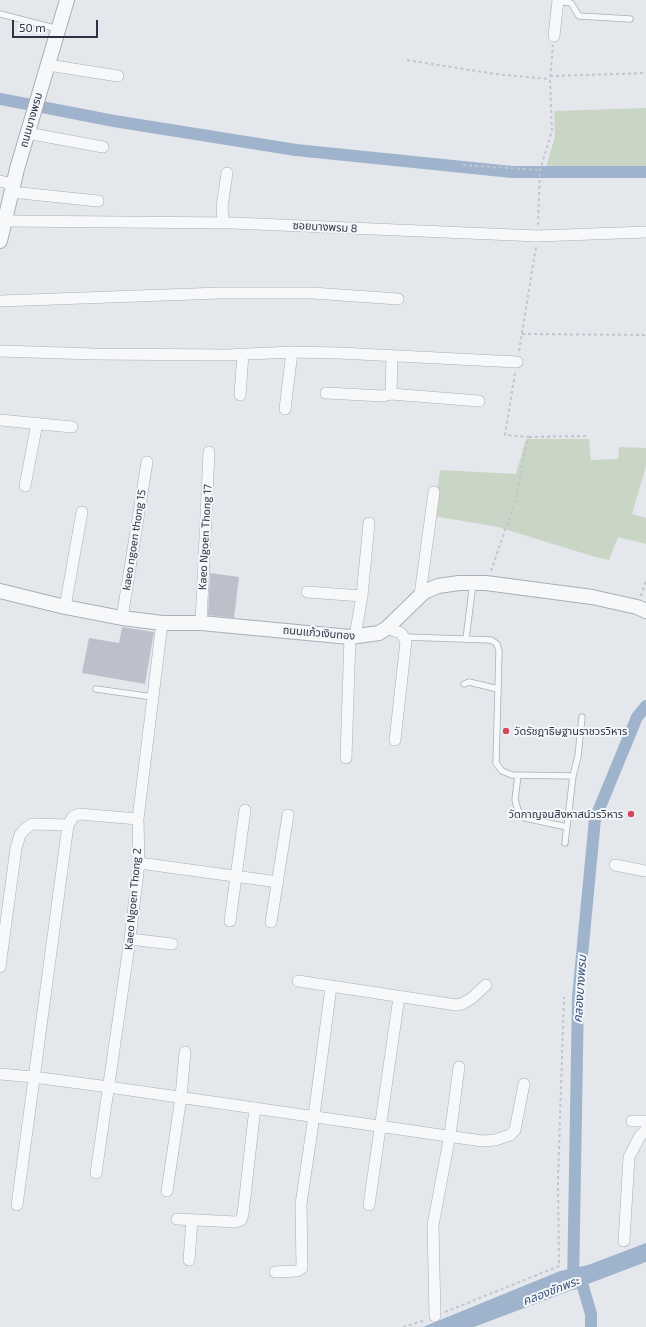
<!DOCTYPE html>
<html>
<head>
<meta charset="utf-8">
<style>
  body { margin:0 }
  #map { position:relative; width:646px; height:1327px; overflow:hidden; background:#e4e7ec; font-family:"Exo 2",sans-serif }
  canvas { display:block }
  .scale { position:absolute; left:12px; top:20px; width:86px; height:18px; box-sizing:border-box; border:2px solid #2b3445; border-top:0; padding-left:5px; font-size:12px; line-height:14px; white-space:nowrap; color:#2b3445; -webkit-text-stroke:3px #f4f6f9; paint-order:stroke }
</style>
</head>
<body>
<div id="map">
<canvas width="646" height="1327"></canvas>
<div class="scale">50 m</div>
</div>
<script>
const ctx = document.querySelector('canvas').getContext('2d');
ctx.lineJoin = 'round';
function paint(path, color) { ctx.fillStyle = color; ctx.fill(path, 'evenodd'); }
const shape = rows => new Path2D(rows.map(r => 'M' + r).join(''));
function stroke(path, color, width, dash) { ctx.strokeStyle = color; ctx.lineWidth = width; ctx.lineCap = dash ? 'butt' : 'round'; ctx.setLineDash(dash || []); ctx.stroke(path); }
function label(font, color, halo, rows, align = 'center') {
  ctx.font = font + ' "Exo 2","Noto Sans Thai",sans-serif'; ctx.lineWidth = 4; ctx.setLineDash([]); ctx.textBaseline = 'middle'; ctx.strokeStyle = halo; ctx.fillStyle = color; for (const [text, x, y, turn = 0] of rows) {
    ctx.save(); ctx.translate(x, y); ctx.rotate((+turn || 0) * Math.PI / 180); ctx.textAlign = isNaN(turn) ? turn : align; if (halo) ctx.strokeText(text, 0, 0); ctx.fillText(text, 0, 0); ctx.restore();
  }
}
paint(shape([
  [646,108,646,168,545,171,555,136,554,111],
  [526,439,589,439,591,460,618,459,619,447,646,448,646,466,632,514,646,518,646,544,618,537,609,560,592,556,498,527,434,516,440,470,516,474]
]), '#c9d6c5');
paint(shape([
  [646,1243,646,1262,474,1327,423,1327,560,1271,588,1265]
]), '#9fb4cc');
stroke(shape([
  [0,99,114,121,296,150,512,172,646,172],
  [581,1280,591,1314,591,1327],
  [573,1284,578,997,595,819,637,717,646,706]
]), '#9fb4cc', 12);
paint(shape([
  [210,573,239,577,234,618,208,615],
  [122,627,154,632,145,684,82,673,89,638,119,643]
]), '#bbc0ca');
const service = shape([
  [558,1,571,3,579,16,630,19],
  [0,14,58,29],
  [405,637,491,640,497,644,499,651,496,763,502,771,512,775,573,776,578,756,582,717],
  [466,639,473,583],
  [464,684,469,682,498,689],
  [96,689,153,697],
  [518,775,515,800,518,810,525,818,567,827],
  [565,843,573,776]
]);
const minor = shape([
  [554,36,558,0],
  [48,65,118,76],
  [27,133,103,147],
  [0,181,13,184],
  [11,192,98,201],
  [4,221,233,223,538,236,646,232],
  [223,222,222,207,227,173],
  [0,301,220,293,312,293,398,299],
  [0,351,94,354,227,355,292,352,339,353,517,362],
  [326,393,383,396,391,394,392,356],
  [391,394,479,401],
  [240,395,243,354],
  [285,409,292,352],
  [0,420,72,427],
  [25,486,37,423],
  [307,592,362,596],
  [420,595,434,492],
  [65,607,82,512],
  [122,618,147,462],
  [201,623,209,452],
  [387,628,401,633,406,641,395,740],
  [355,636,362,596,369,523],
  [346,758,350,637],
  [139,863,278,882],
  [615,865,646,871],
  [230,921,245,810],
  [271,922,288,815],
  [130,939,172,944],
  [0,967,16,848,20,835,24,830,32,824,68,825,73,817,79,814,138,819],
  [298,981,456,1005,462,1004,472,998,486,985],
  [0,1074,33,1077,109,1087,482,1141,495,1140,510,1135,515,1130,524,1084],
  [632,1121,646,1121],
  [96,1173,130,939,139,863,138,819,162,623],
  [167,1191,181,1097,185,1052],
  [17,1205,68,825],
  [369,1205,399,997],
  [177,1219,236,1222,241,1220,243,1214,255,1108],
  [624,1241,629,1157,640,1136,646,1130],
  [189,1260,192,1220],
  [275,1272,297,1271,302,1268,301,1204,314,1116,331,987],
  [435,1316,433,1225,450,1135,459,1067]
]);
const tertiary = shape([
  [0,241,17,169,67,0],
  [0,591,65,607,122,618,162,623,201,623,350,637,379,633,387,628,424,592,438,586,459,583,486,583,592,597,637,607,646,611]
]);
stroke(service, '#a9aeb7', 7);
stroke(minor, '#a9aeb7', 12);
stroke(tertiary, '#a9aeb7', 16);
stroke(shape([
  [407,60,495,74,550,79],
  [550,76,646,73],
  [463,165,540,170],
  [538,225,540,170,552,131,550,79,553,45],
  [522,334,646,335],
  [519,351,536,247],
  [529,437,588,436],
  [491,571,516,498,528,437,505,435,515,373],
  [641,596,646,580],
  [445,1312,559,1266,558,1179,564,997],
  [403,1327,426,1320]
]), '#c2c5cb', 2, [3, 3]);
stroke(service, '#f7f8fa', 5.5);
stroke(minor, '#f7f8fa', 11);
stroke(tertiary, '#f7f8fa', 14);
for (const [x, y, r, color] of [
  [506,731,4,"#d1495b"],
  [631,814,4,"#d1495b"]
]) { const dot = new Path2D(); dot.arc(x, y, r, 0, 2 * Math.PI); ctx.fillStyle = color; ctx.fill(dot); stroke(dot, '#f4f6f9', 1.5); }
label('11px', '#2b3445', '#f4f6f9', [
  ["ถนนบางพรม",31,120,-74],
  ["ซอยบางพรม 8",325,227,3],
  ["Kaeo Ngoen Thong 17",205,537,-87],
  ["kaeo ngoen thong 15",134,540,-81],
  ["ถนนแก้วเงินทอง",319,633,5],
  ["Kaeo Ngoen Thong 2",133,899,-85]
]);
label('11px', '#2b3445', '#f4f6f9', [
  ["วัดรัชฎาธิษฐานราชวรวิหาร",514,731],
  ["วัดกาญจนสิงหาสน์วรวิหาร",623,814,"right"]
], 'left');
label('italic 12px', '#34527a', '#f4f6f9', [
  ["คลองบางพรม",580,989,-86],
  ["คลองชักพระ",551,1291,-21]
]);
</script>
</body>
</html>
